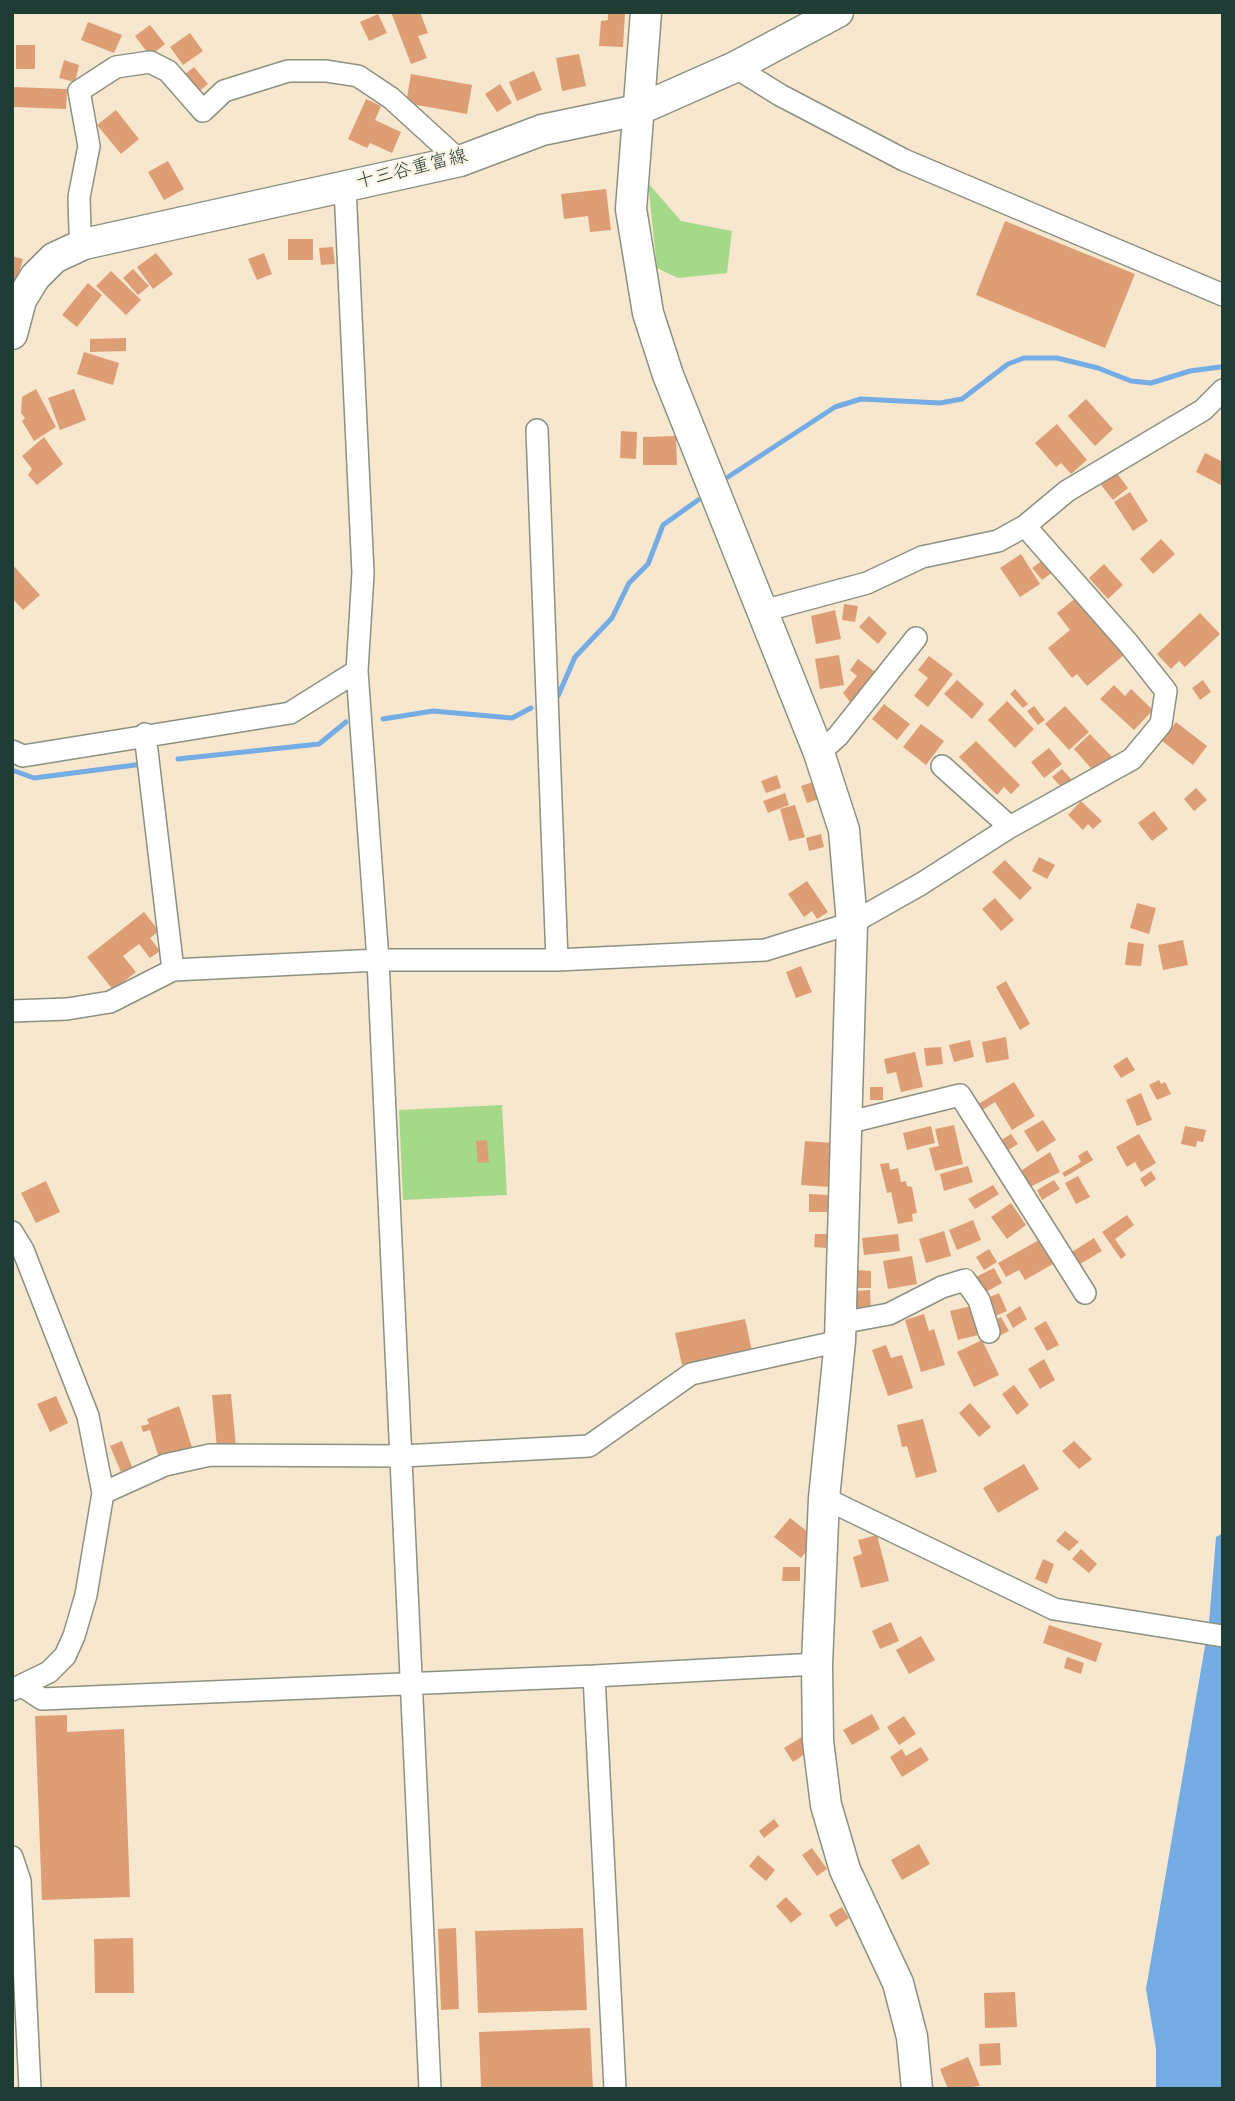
<!DOCTYPE html>
<html>
<head>
<meta charset="utf-8">
<style>
  body { margin:0 }
  #map { position:relative; width:1235px; height:2101px; overflow:hidden; background:#f7e7ce; font-family:Kalam,sans-serif }
  canvas { display:block }
  .frame { position:absolute; inset:0; border:14px solid #1f3d34; pointer-events:none }
</style>
</head>
<body>
<div id="map">
<canvas width="1235" height="2101"></canvas>
<div class="frame"></div>
</div>
<script>
const ctx = document.querySelector('canvas').getContext('2d');
ctx.lineJoin = 'round';
function paint(path, color) { ctx.fillStyle = color; ctx.fill(path, 'evenodd'); }
const shape = rows => new Path2D(rows.map(r => 'M' + r).join(''));
function stroke(path, color, width, dash) { ctx.strokeStyle = color; ctx.lineWidth = width; ctx.lineCap = dash ? 'butt' : 'round'; ctx.setLineDash(dash || []); ctx.stroke(path); }
function label(font, color, halo, rows, align = 'center') {
  ctx.font = font + ' Kalam,"Klee One",sans-serif'; ctx.lineWidth = 5; ctx.setLineDash([]); ctx.textBaseline = 'middle'; ctx.strokeStyle = halo; ctx.fillStyle = color; for (const [text, x, y, turn = 0] of rows) {
    ctx.save(); ctx.translate(x, y); ctx.rotate((+turn || 0) * Math.PI / 180); ctx.textAlign = isNaN(turn) ? turn : align; if (halo) ctx.strokeText(text, 0, 0); ctx.fillText(text, 0, 0); ctx.restore();
  }
}
paint(shape([
  [648,183,681,221,732,231,727,273,678,278,657,268],
  [502,1105,507,1195,403,1200,399,1110]
]), '#a4d989');
paint(shape([
  [1223,1533,1223,2089,1156,2089,1156,2049,1146,1989,1209,1623,1216,1537]
]), '#74ace3');
stroke(shape([
  [728,477,835,407,861,399,940,403,962,399,1008,364,1024,358,1057,358,1098,368,1131,381,1151,383,1190,371,1220,367],
  [558,696,575,657,612,618,629,583,648,564,663,525,698,500],
  [383,719,433,711,512,718,531,708],
  [178,759,319,744,346,722],
  [12,770,34,778,143,764]
]), '#74ace3', 5);
paint(shape([
  [391,12,420,12,428,33,418,36,427,58,411,64],
  [608,12,625,13,623,47,599,46,601,21,608,20],
  [378,14,387,33,369,41,360,22],
  [88,22,122,35,114,53,81,40],
  [150,25,165,44,150,56,135,36],
  [190,33,203,51,183,65,170,47],
  [16,45,35,45,35,69,16,69],
  [579,54,586,86,562,91,556,58],
  [64,60,79,65,75,82,59,78],
  [194,67,208,84,198,92,184,75],
  [534,71,542,90,517,101,509,82],
  [411,74,472,85,467,114,406,103],
  [500,84,512,103,497,112,485,94],
  [13,87,67,89,66,109,13,107],
  [366,99,381,106,375,120,401,132,392,153,370,143,367,148,348,139],
  [116,110,139,139,121,154,97,125],
  [168,161,184,189,164,200,148,172],
  [606,189,611,230,590,232,588,216,564,219,561,194],
  [1005,221,1135,274,1105,348,976,295],
  [288,239,313,239,313,260,288,260],
  [333,247,335,264,321,265,319,248],
  [156,253,173,274,153,289,137,267],
  [264,253,272,274,257,280,248,259],
  [12,256,23,259,13,294,12,294],
  [133,269,149,286,138,295,123,278],
  [111,271,141,300,126,315,96,286],
  [88,283,102,295,77,327,62,315],
  [126,338,126,351,90,352,90,339],
  [84,352,119,363,113,385,77,374],
  [36,389,56,427,34,441,22,421,25,418,21,413,22,397],
  [74,389,86,420,60,430,48,398],
  [1086,399,1113,429,1095,446,1068,416],
  [1057,424,1087,460,1071,474,1061,463,1056,467,1035,443],
  [621,431,637,432,636,459,620,458],
  [676,436,677,465,643,465,643,437],
  [44,437,63,464,37,485,28,475,32,469,22,456],
  [1205,453,1223,462,1223,486,1196,472],
  [1116,472,1128,488,1113,500,1101,485],
  [1130,492,1148,521,1133,531,1114,502],
  [1161,539,1175,554,1153,574,1140,559],
  [1021,554,1040,584,1020,597,1000,568],
  [1044,559,1053,572,1042,580,1032,568],
  [12,564,40,595,23,610,12,598],
  [1104,564,1123,585,1108,599,1089,578],
  [1077,597,1124,655,1087,686,1077,674,1072,678,1048,648,1070,630,1057,613],
  [844,604,858,606,855,622,842,620],
  [835,610,841,639,816,644,811,616],
  [1200,613,1220,634,1185,667,1179,661,1171,669,1157,654],
  [869,616,887,633,878,644,859,627],
  [839,655,844,685,820,689,815,659],
  [929,656,953,674,928,707,914,696,928,678,918,670],
  [858,659,879,675,854,707,843,693,857,676,850,670],
  [957,680,984,704,972,719,944,694],
  [1203,680,1211,692,1200,700,1192,688],
  [1114,685,1125,696,1131,689,1153,710,1134,730,1100,699],
  [1015,689,1028,704,1023,708,1010,694],
  [1007,701,1034,729,1015,748,988,720],
  [884,704,910,724,897,740,872,719],
  [1034,706,1045,720,1038,725,1027,711],
  [1065,706,1089,732,1069,750,1045,724],
  [1176,722,1207,746,1193,765,1162,741],
  [921,724,944,741,926,765,903,747],
  [1090,734,1114,759,1097,775,1074,749],
  [976,741,1020,785,1011,794,1004,787,997,795,959,757],
  [1049,748,1062,764,1044,778,1031,762],
  [1062,769,1072,780,1062,788,1052,777],
  [777,775,781,788,766,793,761,781],
  [813,782,819,799,807,803,801,786],
  [1196,788,1207,800,1194,811,1184,799],
  [785,793,789,805,768,813,763,801],
  [1081,801,1102,821,1093,829,1088,824,1083,830,1068,815],
  [795,805,805,837,789,841,780,809],
  [1154,811,1168,829,1152,841,1138,823],
  [821,834,824,847,809,851,806,838],
  [1039,857,1055,865,1047,879,1032,871],
  [1005,860,1032,888,1020,900,992,872],
  [807,881,828,912,817,919,812,911,804,917,788,894],
  [995,898,1014,920,1001,931,982,909],
  [1137,903,1156,908,1149,934,1130,928],
  [144,912,159,931,150,938,160,951,150,958,139,944,123,956,136,972,113,990,87,957],
  [1183,940,1188,965,1163,970,1158,945],
  [1128,942,1144,944,1141,966,1125,965],
  [801,966,812,992,796,998,786,972],
  [1006,981,1030,1024,1020,1030,996,987],
  [1006,1037,1009,1059,986,1063,982,1042],
  [970,1040,974,1057,954,1062,949,1045],
  [941,1047,943,1064,926,1066,924,1048],
  [915,1052,923,1087,901,1092,896,1072,887,1074,884,1059],
  [1127,1057,1135,1070,1121,1078,1113,1066],
  [1159,1080,1161,1084,1165,1082,1171,1094,1157,1100,1149,1085],
  [1014,1082,1035,1116,1012,1130,995,1102,981,1111,977,1105],
  [870,1087,883,1087,883,1100,870,1100],
  [1141,1093,1152,1120,1137,1126,1126,1100],
  [1043,1120,1056,1140,1037,1152,1024,1131],
  [954,1125,963,1164,935,1171,929,1148,939,1146,935,1129],
  [931,1126,935,1143,907,1150,903,1133],
  [1185,1126,1206,1130,1203,1142,1197,1141,1196,1147,1181,1144],
  [1011,1134,1018,1144,1005,1152,998,1142],
  [1139,1134,1156,1163,1141,1172,1135,1162,1127,1167,1116,1147],
  [487,1140,489,1162,478,1163,476,1141],
  [805,1141,833,1143,829,1187,801,1185],
  [1087,1150,1093,1160,1065,1177,1062,1173,1081,1162,1078,1156],
  [1050,1152,1060,1172,1030,1187,1022,1170],
  [889,1163,890,1170,898,1168,901,1182,906,1181,907,1186,912,1187,917,1213,912,1214,913,1221,898,1224,891,1192,887,1193,880,1164],
  [968,1166,973,1182,944,1191,940,1174],
  [1151,1171,1156,1179,1145,1187,1140,1179],
  [1078,1176,1090,1197,1076,1204,1065,1183],
  [1054,1180,1060,1189,1042,1200,1037,1190],
  [46,1181,60,1212,36,1223,21,1193],
  [993,1185,999,1194,975,1209,968,1199],
  [809,1194,829,1195,828,1212,809,1212],
  [1011,1203,1026,1225,1007,1239,991,1217],
  [1127,1215,1134,1225,1115,1239,1126,1255,1121,1259,1102,1232],
  [973,1220,981,1240,957,1250,949,1230],
  [944,1231,951,1256,926,1263,919,1239],
  [815,1234,827,1234,826,1248,814,1247],
  [898,1234,900,1251,864,1255,862,1238],
  [1094,1238,1102,1251,1080,1264,1072,1252],
  [1039,1240,1053,1264,1025,1280,1019,1270,1006,1277,998,1263],
  [989,1249,997,1262,984,1270,976,1257],
  [912,1256,917,1284,888,1289,883,1261],
  [994,1268,1002,1283,984,1293,976,1277],
  [857,1270,871,1271,871,1288,857,1288],
  [870,1290,871,1311,856,1312,855,1291],
  [999,1293,1007,1311,993,1317,985,1299],
  [971,1306,978,1335,958,1340,950,1311],
  [1020,1306,1027,1319,1013,1328,1006,1315],
  [924,1314,929,1331,934,1329,945,1365,921,1372,905,1320],
  [1001,1317,1009,1331,999,1336,991,1322],
  [745,1319,752,1351,682,1365,675,1333],
  [1046,1321,1059,1345,1047,1351,1034,1328],
  [982,1340,999,1375,974,1387,957,1352],
  [886,1345,891,1358,902,1355,913,1388,888,1396,872,1350],
  [1044,1359,1055,1380,1040,1389,1028,1369],
  [1014,1385,1029,1405,1017,1415,1002,1394],
  [231,1394,236,1447,217,1448,212,1395],
  [56,1396,68,1423,50,1432,37,1404],
  [970,1403,991,1427,979,1437,959,1413],
  [179,1406,192,1447,159,1458,150,1430,143,1432,141,1426,149,1424,147,1419],
  [923,1419,937,1472,916,1478,907,1446,902,1447,897,1425],
  [122,1441,132,1467,121,1472,110,1446],
  [1074,1441,1092,1459,1079,1469,1062,1451],
  [1024,1464,1039,1489,998,1513,983,1488],
  [790,1518,817,1539,801,1558,774,1537],
  [1065,1531,1079,1542,1069,1551,1056,1541],
  [877,1535,889,1581,861,1588,853,1557,862,1554,858,1540],
  [1081,1549,1097,1564,1089,1573,1072,1559],
  [1043,1559,1054,1564,1047,1584,1035,1579],
  [783,1567,800,1567,800,1581,782,1581],
  [891,1622,899,1641,880,1649,872,1631],
  [1049,1625,1102,1643,1096,1662,1043,1643],
  [921,1636,935,1660,909,1674,896,1650],
  [1067,1657,1084,1663,1081,1674,1064,1668],
  [872,1714,880,1729,852,1745,843,1730],
  [67,1715,67,1732,124,1729,130,1897,42,1900,35,1716],
  [904,1716,916,1734,899,1745,887,1727],
  [805,1735,814,1748,793,1762,784,1748],
  [921,1747,929,1760,902,1777,890,1757,902,1749,906,1756],
  [774,1819,779,1826,764,1838,759,1831],
  [919,1844,930,1864,902,1880,891,1860],
  [812,1848,827,1869,817,1876,802,1855],
  [758,1855,775,1870,766,1881,749,1866],
  [786,1897,802,1914,791,1923,776,1906],
  [842,1907,849,1918,836,1927,829,1915],
  [456,1928,459,2009,441,2010,438,1929],
  [583,1928,587,2010,478,2013,475,1931],
  [133,1938,134,1993,95,1993,94,1939],
  [1015,1992,1017,2027,985,2028,984,1993],
  [590,2028,593,2089,481,2089,479,2032],
  [1000,2043,1001,2065,980,2066,979,2044],
  [968,2057,980,2086,948,2089,940,2069]
]), '#de9e75');
const street = shape([
  [735,67,780,95,904,160,1223,295],
  [84,244,80,231,79,197,89,146,79,91,116,67,150,62,168,71,203,111,224,91,288,71,326,71,358,76,391,98,460,161],
  [537,430,557,960],
  [763,611,867,583,922,557,998,541,1025,526],
  [145,734,173,970],
  [12,751,23,756,290,713,357,671],
  [819,753,838,736,916,638],
  [942,766,1010,827],
  [12,1011,67,1009,110,1002,173,970,378,960,357,671,363,573,345,188],
  [846,1123,960,1095,1085,1293],
  [12,1232,23,1250,88,1416,103,1493,86,1595,74,1636,65,1656,49,1672,12,1690],
  [840,1323,889,1314,942,1287,965,1280,979,1300,989,1332],
  [103,1493,165,1465,210,1455,403,1456,589,1446,691,1374,840,1341],
  [824,1498,1054,1609,1223,1636],
  [594,1676,615,2089],
  [22,1686,42,1699,594,1676,817,1664],
  [12,1857,20,1881,30,2089],
  [430,2089,378,960,557,960,765,950,852,923,921,884,1010,827,1132,759,1161,724,1166,691,1128,643,1025,526,1067,491,1203,410,1223,390]
]);
const secondary = shape([
  [646,12,631,209,648,313,668,375,819,753,844,830,852,923,840,1341,824,1498,817,1664,818,1741,826,1805,845,1870,898,1983,912,2037,917,2089],
  [12,334,21,300,35,277,54,258,84,244,460,161,542,130,638,110,735,67,838,12]
]);
stroke(street, '#8b9281', 24);
stroke(secondary, '#8b9281', 33);
stroke(street, '#fff', 21);
stroke(secondary, '#fff', 30);
label('19px', '#1f3d34', '#fcf5e5', [
  ["十三谷重富線",412,171,-14]
]);
</script>
</body>
</html>
